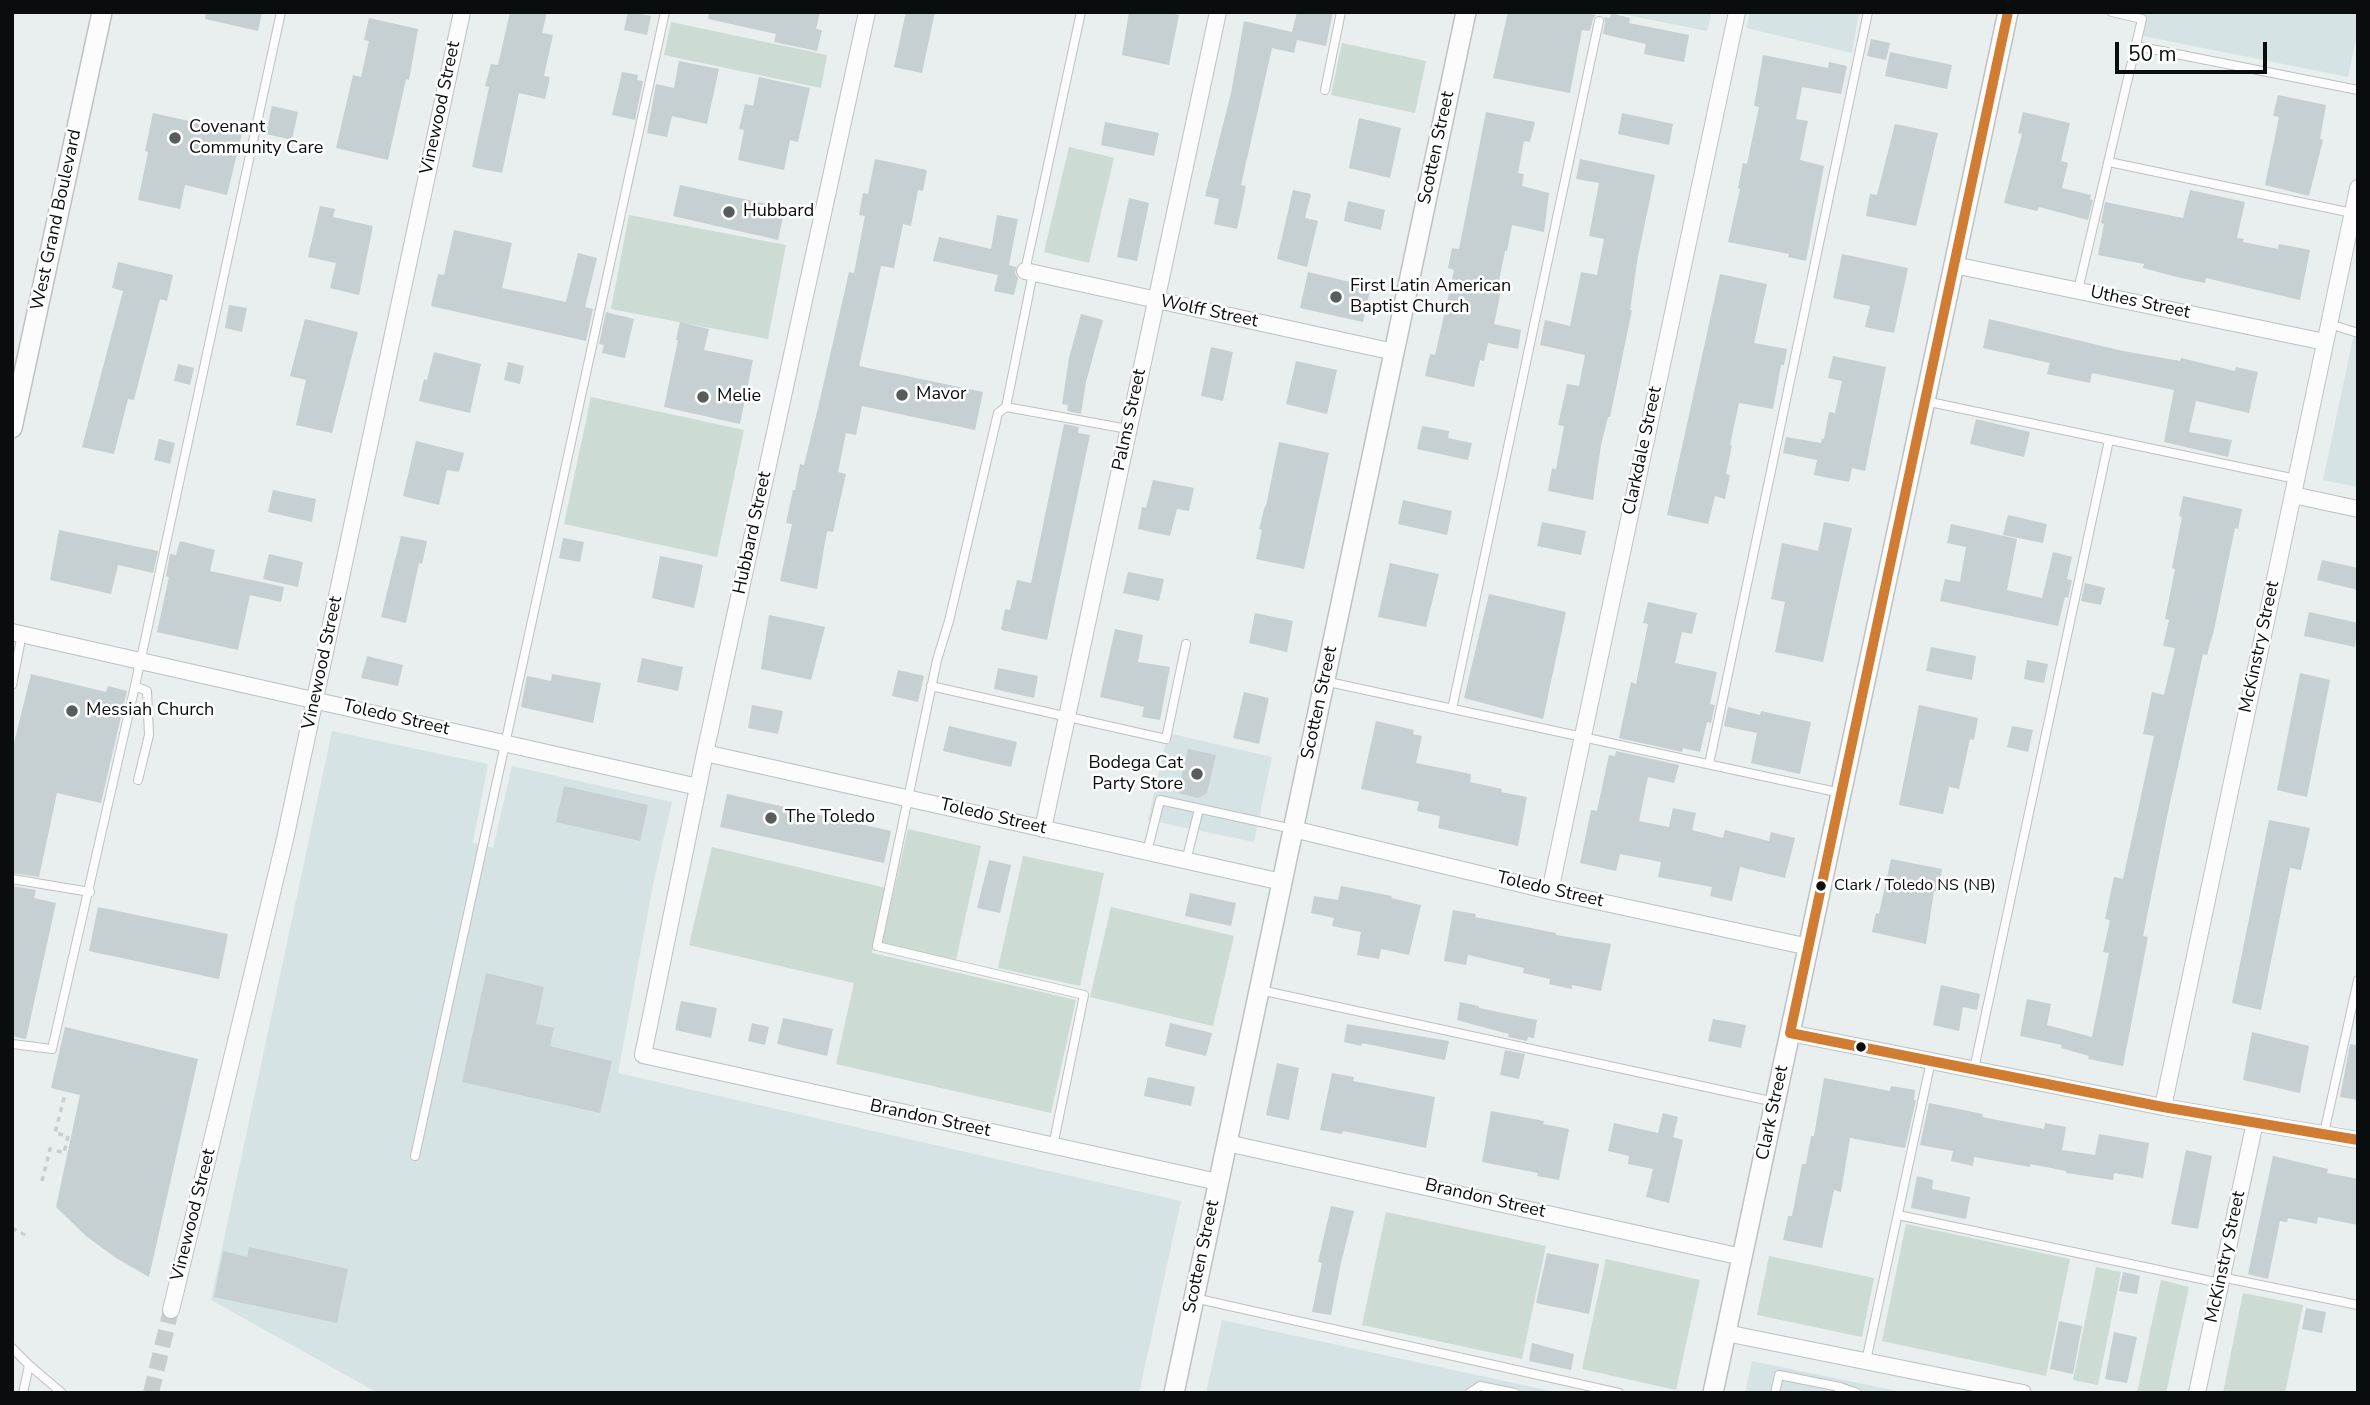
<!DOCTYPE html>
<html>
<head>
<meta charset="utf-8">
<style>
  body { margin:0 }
  #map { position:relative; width:2370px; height:1405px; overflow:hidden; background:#e9eeee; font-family:"Nunito Sans",sans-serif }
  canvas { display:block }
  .frame { position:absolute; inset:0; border:14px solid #090d0d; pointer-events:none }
  .scale { position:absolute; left:2115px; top:42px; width:152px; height:32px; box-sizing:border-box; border:4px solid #090d0d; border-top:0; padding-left:9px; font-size:21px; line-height:24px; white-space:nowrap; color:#090d0d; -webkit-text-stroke:5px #fff; paint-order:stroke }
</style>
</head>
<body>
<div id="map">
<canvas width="2370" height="1405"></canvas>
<div class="frame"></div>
<div class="scale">50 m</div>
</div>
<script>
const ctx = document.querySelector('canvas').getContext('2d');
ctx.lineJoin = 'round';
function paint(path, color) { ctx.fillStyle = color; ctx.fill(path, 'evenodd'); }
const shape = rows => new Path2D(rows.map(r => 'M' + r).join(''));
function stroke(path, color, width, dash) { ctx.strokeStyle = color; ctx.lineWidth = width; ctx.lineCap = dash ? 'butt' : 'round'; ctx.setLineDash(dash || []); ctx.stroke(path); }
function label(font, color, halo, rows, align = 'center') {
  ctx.font = font + ' "Nunito Sans",sans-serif'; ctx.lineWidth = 5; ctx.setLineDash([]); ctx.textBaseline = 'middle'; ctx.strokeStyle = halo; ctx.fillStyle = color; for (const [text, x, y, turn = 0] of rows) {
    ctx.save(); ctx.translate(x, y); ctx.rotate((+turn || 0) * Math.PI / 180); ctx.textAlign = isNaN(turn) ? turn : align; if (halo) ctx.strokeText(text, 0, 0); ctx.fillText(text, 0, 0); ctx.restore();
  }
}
paint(shape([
  [1611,12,1712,12,1707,31],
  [1750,12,1859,12,1852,53,1746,28],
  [2124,12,2358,12,2358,29,2348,77,2143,36,2147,17],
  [2358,315,2358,487,2323,480],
  [332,731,488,764,473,843,493,848,512,766,672,802,653,885,618,1073,1181,1201,1139,1393,378,1393,211,1300],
  [1168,733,1272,757,1254,842,1148,820],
  [1222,1320,1560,1393,1206,1393],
  [1752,1361,1907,1393,1745,1393]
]), '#d6e3e4');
paint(shape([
  [671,22,827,55,821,88,664,55],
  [1342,43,1426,61,1415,113,1331,95],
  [1069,147,1114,158,1089,263,1044,252],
  [629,215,786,245,768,339,611,309],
  [591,397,744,430,717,557,564,524],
  [908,829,981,846,956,960,882,943],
  [712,847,886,888,872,953,1076,1000,1051,1113,836,1064,854,983,689,945],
  [1023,856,1104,873,1080,986,998,968],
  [1111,907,1234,936,1213,1026,1090,997],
  [1386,1212,1546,1246,1522,1359,1362,1325],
  [1906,1224,2070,1259,2046,1376,1882,1341],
  [1769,1256,1874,1278,1862,1337,1757,1315],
  [1606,1259,1700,1280,1676,1390,1582,1369],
  [2096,1267,2121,1272,2098,1385,2073,1380],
  [2161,1280,2189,1287,2166,1393,2137,1393],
  [2243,1293,2303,1305,2285,1393,2223,1393]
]), '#ccdbd3');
paint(shape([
  [206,12,262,12,258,31,205,19],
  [510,12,547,12,542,33,553,35,544,76,550,77,545,99,519,93,502,173,472,167,489,87,485,86,491,64,498,65],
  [628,12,651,16,647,35,624,30],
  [709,12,820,12,816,29,822,30,817,51,774,42,776,34,708,19],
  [906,12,935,12,922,73,894,67],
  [1129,12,1165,12,1179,15,1169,65,1122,55],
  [1297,12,1333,12,1326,46,1297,40,1294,53,1272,48,1241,185,1246,186,1237,229,1214,224,1219,199,1205,196,1231,93,1244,21,1292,32],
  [1508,12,1583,12,1596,15,1593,19,1590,31,1582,30,1570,93,1493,78],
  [1611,13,1630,18,1629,23,1689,35,1684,62,1644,54,1646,44,1603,34,1605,22,1604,17,1610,18],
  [369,18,418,29,409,80,406,79,388,160,336,148,353,75,361,77,369,41,364,40],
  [1871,39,1890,43,1886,60,1867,56],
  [1890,52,1952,65,1947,89,1885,76],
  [1763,55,1828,68,1829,62,1847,66,1841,94,1802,87,1796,119,1808,121,1800,160,1824,166,1806,261,1788,257,1789,254,1728,242,1740,189,1738,188,1743,163,1747,164,1759,107,1754,106],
  [679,61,719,69,707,124,672,116,667,137,647,133,656,84,674,88],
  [622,72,638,75,637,80,643,81,635,120,612,115],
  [759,77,810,88,798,142,790,140,784,170,738,160,744,130,739,129,745,104,753,106],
  [2278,95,2326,105,2320,139,2323,140,2309,196,2265,185,2279,117,2273,116],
  [272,106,298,112,292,140,266,134],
  [1486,112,1535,122,1530,142,1524,141,1518,173,1524,174,1522,186,1549,193,1544,232,1512,225,1507,251,1505,251,1498,286,1502,286,1494,324,1521,330,1518,349,1488,343,1484,361,1480,360,1474,387,1425,376,1430,354,1435,355,1441,329,1454,270,1448,268,1452,248,1459,249],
  [2023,112,2070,123,2061,161,2068,163,2062,188,2091,195,2090,199,2093,200,2088,220,2039,207,2037,211,2004,203,2022,134,2018,133],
  [153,113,221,128,222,124,243,129,227,195,185,185,180,209,138,200,148,152,145,151],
  [1622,113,1673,124,1669,145,1618,134],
  [1359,118,1401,128,1390,178,1349,168],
  [1105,122,1159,133,1154,156,1101,145],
  [1895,124,1938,133,1916,226,1866,216,1870,194,1877,195],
  [875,159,927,170,923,191,918,190,911,226,903,224,894,268,881,266,859,366,983,392,975,430,862,406,856,435,846,433,838,472,846,474,833,532,827,531,817,589,780,581,792,524,786,523,793,490,795,490,800,464,804,465,818,408,849,272,854,273,865,216,859,215,863,193,868,194],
  [1580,159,1655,175,1638,256,1630,310,1632,310,1610,417,1608,417,1601,445,1593,500,1548,491,1552,468,1556,469,1564,426,1558,425,1567,384,1579,386,1585,355,1540,345,1545,320,1570,326,1581,272,1597,275,1604,239,1589,236,1599,183,1576,179],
  [680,185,785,208,778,240,673,216],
  [1293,190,1311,194,1305,218,1318,221,1307,267,1277,259],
  [2190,190,2245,202,2237,238,2244,239,2243,242,2278,249,2279,244,2310,250,2300,300,2206,278,2205,283,2181,278,2143,268,2144,264,2098,255,2104,224,2101,223,2105,202,2183,218],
  [1129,198,1149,203,1137,261,1117,257],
  [1348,201,1385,210,1381,230,1344,221],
  [320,206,335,209,333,217,373,226,359,295,330,288,336,263,308,257],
  [997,215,1018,219,1009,265,1016,267,1015,274,1018,278,1014,295,994,291,998,275,933,261,939,237,991,249],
  [454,230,512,243,502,288,566,302,578,253,597,258,585,307,593,309,586,341,431,306,438,274,444,275],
  [1842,254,1908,268,1894,333,1865,327,1870,306,1833,298],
  [118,262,173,275,167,301,160,299,134,400,128,399,114,454,82,447,123,291,112,288],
  [1308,272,1371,287,1363,322,1300,308],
  [1720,274,1767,284,1754,343,1787,349,1784,365,1781,365,1773,409,1739,403,1730,445,1732,446,1726,474,1730,475,1725,499,1715,496,1708,524,1667,515],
  [229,305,247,308,242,332,225,328],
  [606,312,634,319,625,358,602,353,604,345,599,344],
  [1081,314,1103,320,1086,382,1081,414,1067,411,1068,405,1062,404,1069,358],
  [305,319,358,332,332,433,296,425,306,380,290,376],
  [1989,319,2123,351,2180,361,2181,358,2235,371,2236,367,2258,372,2249,413,2196,401,2189,432,2232,440,2228,457,2164,442,2174,390,2092,373,2090,383,2047,374,2050,363,1983,348],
  [680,322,709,329,704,350,753,360,740,424,664,407,678,340,676,340],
  [1211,347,1233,352,1223,401,1201,396],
  [434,352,481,364,470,413,419,401,424,379,427,380],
  [1833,356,1886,367,1865,471,1852,468,1849,482,1814,475,1817,460,1783,453,1786,437,1821,443,1822,438,1824,439,1829,412,1835,413,1842,381,1828,378],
  [1296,361,1337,370,1327,414,1286,404],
  [508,362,524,366,520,384,504,380],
  [178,364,194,368,190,385,174,381],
  [1976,419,2030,432,2024,457,1970,444],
  [1064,424,1079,427,1078,433,1090,435,1047,640,1001,630,1005,609,1010,610,1017,580,1031,583],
  [1422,426,1449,431,1448,438,1472,443,1468,460,1417,449],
  [159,439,175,443,170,464,154,460],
  [416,441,464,453,459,472,447,470,439,505,403,496],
  [1279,442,1329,453,1304,569,1256,559,1262,530,1259,529,1265,506,1266,506],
  [1153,480,1194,488,1189,511,1177,509,1170,536,1138,529,1142,507,1146,508],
  [273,490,316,499,312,522,268,512],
  [2183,496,2242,509,2238,529,2235,528,2214,630,2207,655,2203,654,2169,807,2143,936,2148,937,2123,1066,2088,1059,2089,1056,2061,1048,2062,1045,2020,1036,2027,999,2051,1004,2047,1025,2092,1037,2109,953,2103,952,2110,920,2105,919,2114,877,2123,879,2154,736,2143,734,2152,692,2164,695,2175,648,2163,646,2169,620,2165,619,2175,569,2172,568,2182,517,2179,516],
  [1403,500,1452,511,1447,535,1398,524],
  [2008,515,2047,524,2043,543,2003,535],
  [1542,522,1586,531,1581,555,1537,546],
  [1824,522,1852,528,1823,662,1775,652,1785,602,1771,599,1782,543,1818,551],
  [1951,524,2017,539,2007,590,2042,598,2053,552,2072,557,2067,579,2072,580,2068,598,2065,597,2058,626,1940,601,1945,579,1960,582,1966,547,1947,543],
  [59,530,158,551,153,573,118,565,111,594,50,580],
  [401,536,427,541,422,564,419,563,406,623,381,617],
  [563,538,584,542,580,562,559,558],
  [180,541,215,550,210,571,284,587,281,602,250,595,238,650,157,632,169,577,166,576,170,554,176,555],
  [269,554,303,562,298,587,263,579],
  [660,556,703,565,694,608,652,598],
  [2322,560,2358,568,2358,590,2317,580],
  [1390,563,1439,574,1426,627,1378,617],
  [1128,572,1164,579,1159,601,1123,593],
  [2085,583,2105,588,2101,605,2081,601],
  [1489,594,1566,612,1543,719,1464,698],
  [1648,602,1697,613,1692,634,1682,632,1675,663,1717,672,1710,704,1715,705,1711,723,1707,722,1700,752,1683,748,1682,752,1619,738,1631,682,1636,684,1648,624,1643,623],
  [2309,612,2358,623,2355,647,2304,636],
  [1255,613,1293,621,1287,652,1249,643],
  [769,615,825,627,811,680,761,669],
  [1115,629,1143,635,1138,662,1170,667,1160,720,1142,717,1144,707,1100,697],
  [1931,647,1976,656,1972,680,1926,671],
  [367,656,403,665,398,686,361,678],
  [642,658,683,667,678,691,637,682],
  [2027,660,2048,664,2044,683,2024,679],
  [998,668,1038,676,1034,698,994,689],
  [898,670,924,676,918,702,892,696],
  [2300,673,2330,680,2307,797,2277,790],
  [31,674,106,692,108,686,127,691,101,803,57,793,39,877,12,873,12,751],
  [552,674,601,683,593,723,521,707,527,676,551,681],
  [1244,692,1269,698,1259,744,1233,738],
  [752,705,783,711,778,734,748,728],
  [1919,705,1978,718,1974,740,1970,739,1959,789,1949,787,1943,814,1899,805],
  [1728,707,1760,715,1761,711,1811,722,1800,774,1751,763,1757,733,1724,726],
  [1376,721,1414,730,1413,734,1422,736,1416,763,1471,774,1470,782,1502,789,1501,792,1527,797,1518,846,1438,828,1440,816,1417,811,1419,802,1361,789],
  [949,726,1017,742,1011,767,943,751],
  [2012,726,2033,730,2028,752,2007,747],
  [1188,749,1216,755,1207,793,1198,798,1178,793],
  [1616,751,1679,765,1674,783,1648,777,1639,821,1669,827,1673,808,1696,813,1692,830,1723,838,1725,830,1769,841,1771,832,1795,838,1785,878,1740,867,1732,901,1710,896,1712,887,1658,877,1661,862,1620,854,1616,871,1580,863,1591,810,1597,811,1609,755,1615,756],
  [564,786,648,805,640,841,556,822],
  [727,794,891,831,884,863,720,827],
  [2269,820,2310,828,2301,870,2290,868,2261,1010,2232,1003],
  [1891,859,1942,869,1938,892,1934,891,1926,944,1872,932,1876,913,1879,914],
  [989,860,1011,865,1000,913,977,908],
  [12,886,36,890,34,898,56,903,26,1039,12,1036],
  [1341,886,1392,896,1391,898,1421,905,1409,955,1381,949,1379,959,1357,955,1361,932,1332,926,1334,918,1311,913,1314,896,1338,900],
  [1190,893,1236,903,1231,926,1185,916],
  [98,907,228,934,219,979,89,951],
  [1453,910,1476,914,1475,917,1556,933,1556,935,1611,944,1601,991,1572,985,1572,989,1549,984,1550,979,1523,973,1524,968,1468,955,1466,965,1444,961],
  [486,973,544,987,536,1024,554,1028,550,1046,612,1061,600,1113,462,1082],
  [1941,985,1980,994,1977,1010,1963,1007,1959,1031,1933,1025],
  [681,1001,717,1008,711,1038,675,1030],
  [1460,1002,1479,1006,1479,1008,1537,1020,1534,1038,1528,1037,1527,1041,1508,1037,1509,1034,1457,1020],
  [783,1018,833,1029,827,1056,777,1044],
  [1713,1019,1746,1025,1741,1048,1708,1041],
  [752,1023,769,1027,765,1045,748,1041],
  [1170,1023,1212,1033,1206,1056,1165,1046],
  [1347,1024,1449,1041,1445,1060,1362,1043,1361,1046,1344,1042],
  [65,1027,198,1059,149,1277,116,1258,86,1236,56,1207,80,1095,51,1088],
  [2252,1032,2309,1046,2300,1093,2243,1080],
  [2350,1044,2358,1045,2358,1100,2340,1097],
  [1505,1050,1525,1054,1519,1079,1500,1075],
  [1277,1063,1299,1068,1289,1120,1266,1115],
  [1332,1073,1354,1077,1353,1081,1435,1097,1426,1148,1343,1131,1342,1134,1320,1130],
  [1148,1077,1195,1087,1191,1106,1144,1096],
  [1824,1078,1890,1091,1891,1086,1915,1090,1914,1100,1916,1100,1905,1148,1850,1138,1841,1192,1834,1190,1822,1248,1783,1240,1788,1216,1792,1216,1802,1164,1806,1164,1811,1136,1814,1136],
  [1929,1103,1983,1114,1982,1117,2044,1129,2045,1123,2066,1127,2062,1150,2095,1155,2099,1134,2149,1143,2143,1178,2114,1173,2113,1180,2066,1173,2066,1171,2030,1164,2030,1167,1974,1157,1973,1166,1951,1161,1953,1151,1920,1145],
  [1491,1111,1544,1121,1543,1124,1569,1129,1559,1180,1537,1176,1538,1173,1482,1162],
  [1663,1113,1678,1117,1673,1137,1683,1140,1669,1203,1646,1197,1653,1169,1628,1164,1629,1156,1608,1151,1614,1123,1658,1133],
  [2186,1150,2212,1156,2198,1229,2171,1224],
  [2273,1156,2328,1169,2327,1173,2358,1179,2358,1225,2318,1217,2317,1224,2288,1218,2287,1222,2280,1221,2268,1279,2248,1274],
  [1917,1176,1933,1180,1932,1189,1970,1197,1966,1219,1911,1208],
  [1331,1206,1354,1211,1340,1267,1331,1315,1312,1312,1322,1263,1318,1262],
  [249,1247,348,1269,337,1323,214,1297,223,1251,247,1257],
  [1547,1253,1599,1264,1589,1314,1536,1303],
  [2123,1272,2140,1276,2137,1294,2119,1291],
  [2306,1308,2326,1312,2322,1333,2302,1329],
  [2059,1321,2082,1326,2073,1374,2050,1369],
  [2114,1332,2137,1337,2127,1383,2105,1379],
  [1532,1343,1574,1354,1571,1370,1529,1361]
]), '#c6cfd2');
stroke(shape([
  [151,1393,171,1310]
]), '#c7cccc', 16, [16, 8]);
const service = shape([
  [2136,46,2358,90],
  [1325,90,1341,12],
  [2109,162,2352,213],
  [1025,271,1081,12],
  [2078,290,2142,19,2112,12],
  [2339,327,2358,333],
  [1925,401,2296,479],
  [1006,407,1033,273],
  [1324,681,1841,793],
  [12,685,22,634],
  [135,686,147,691,149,735,138,780],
  [931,686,1166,739,1186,644],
  [1452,709,1599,21],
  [1709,764,1868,12],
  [1147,852,1160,800,1293,829],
  [1186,861,1199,809],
  [12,879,90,892],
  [1260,990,1775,1102],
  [12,1044,52,1049,135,686,281,12],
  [1974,1069,2109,440],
  [2324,1133,2358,980],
  [1053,1146,1084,995,877,946,937,660,949,621,998,413,1006,407,1128,429],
  [415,1156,665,12],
  [1898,1215,2220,1283],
  [2221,1277,2358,1305],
  [1194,1298,1619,1393],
  [12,1348,29,1365,23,1393],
  [1866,1361,1931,1061],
  [29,1365,62,1393],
  [1840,1387,1857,1393],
  [1469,1393,1480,1386,1515,1393],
  [1775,1393,1779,1375,1840,1387,1838,1393]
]);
const minor = shape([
  [867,12,705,753,643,1055,1218,1182],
  [1954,265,2325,342],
  [1025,271,1394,352],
  [2293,495,2358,509],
  [12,632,698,787],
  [705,753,1282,882],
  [1043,829,1218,12],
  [1293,829,1550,891,1809,947],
  [1550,891,1737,12],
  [1790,1033,2163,1107,2358,1140],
  [2163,1107,2358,188],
  [1227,1143,1742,1257],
  [171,1310,285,839,462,12],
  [1726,1333,2023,1393],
  [2197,1393,2255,1122]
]);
const tertiary = shape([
  [12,428,102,12],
  [1174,1393,1466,12],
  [1713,1393,2008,12]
]);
stroke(service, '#bec1c1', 10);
stroke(minor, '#bec1c1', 18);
stroke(tertiary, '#bec1c1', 22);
stroke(shape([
  [42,1181,50,1149,64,1153,68,1136,55,1133,65,1094],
  [12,1228,27,1236]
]), '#cbcdce', 3.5, [5, 5]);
stroke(service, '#fcfcfc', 8);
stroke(minor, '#fcfcfc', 16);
stroke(tertiary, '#fcfcfc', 19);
stroke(shape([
  [1790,1033,2008,12],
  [1790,1033,2163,1107,2358,1140]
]), '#d07c32', 10);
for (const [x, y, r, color] of [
  [175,138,7,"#575c5c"],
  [729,212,7,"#575c5c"],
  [1336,297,7,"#575c5c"],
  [902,395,7,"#575c5c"],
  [703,397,7,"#575c5c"],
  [72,711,7,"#575c5c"],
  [1197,774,7,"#575c5c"],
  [771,818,7,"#575c5c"],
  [1821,886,6,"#090d0d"],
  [1861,1047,6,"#090d0d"]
]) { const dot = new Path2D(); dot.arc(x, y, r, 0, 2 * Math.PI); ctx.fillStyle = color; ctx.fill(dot); stroke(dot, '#fff', 2.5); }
label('16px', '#090d0d', '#fff', [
  ["Clark / Toledo NS (NB)",1834,886]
], 'left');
label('18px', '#090d0d', '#fff', [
  ["Vinewood Street",441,108,-78],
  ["Scotten Street",1437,148,-78],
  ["West Grand Boulevard",57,220,-78],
  ["Uthes Street",2140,303,12],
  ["Wolff Street",1209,312,12],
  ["Palms Street",1130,420,-78],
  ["Clarkdale Street",1643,451,-78],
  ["Hubbard Street",753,533,-78],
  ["McKinstry Street",2260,647,-78],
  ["Vinewood Street",323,663,-78],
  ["Scotten Street",1320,703,-78],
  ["Toledo Street",396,718,13],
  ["Toledo Street",993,817,13],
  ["Toledo Street",1550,890,13],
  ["Clark Street",1773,1113,-78],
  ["Brandon Street",930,1119,12],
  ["Brandon Street",1485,1199,13],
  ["Vinewood Street",194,1215,-76],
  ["Scotten Street",1202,1257,-78],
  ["McKinstry Street",2226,1257,-78]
]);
label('18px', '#090d0d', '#fff', [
  ["Covenant",189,128],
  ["Community Care",189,149],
  ["Hubbard",743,212],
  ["First Latin American",1350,287],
  ["Baptist Church",1350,308],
  ["Mavor",916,395],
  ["Melie",717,397],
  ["Messiah Church",86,711],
  ["Bodega Cat",1183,764,"right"],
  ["Party Store",1183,785,"right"],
  ["The Toledo",785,818]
], 'left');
</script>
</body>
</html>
